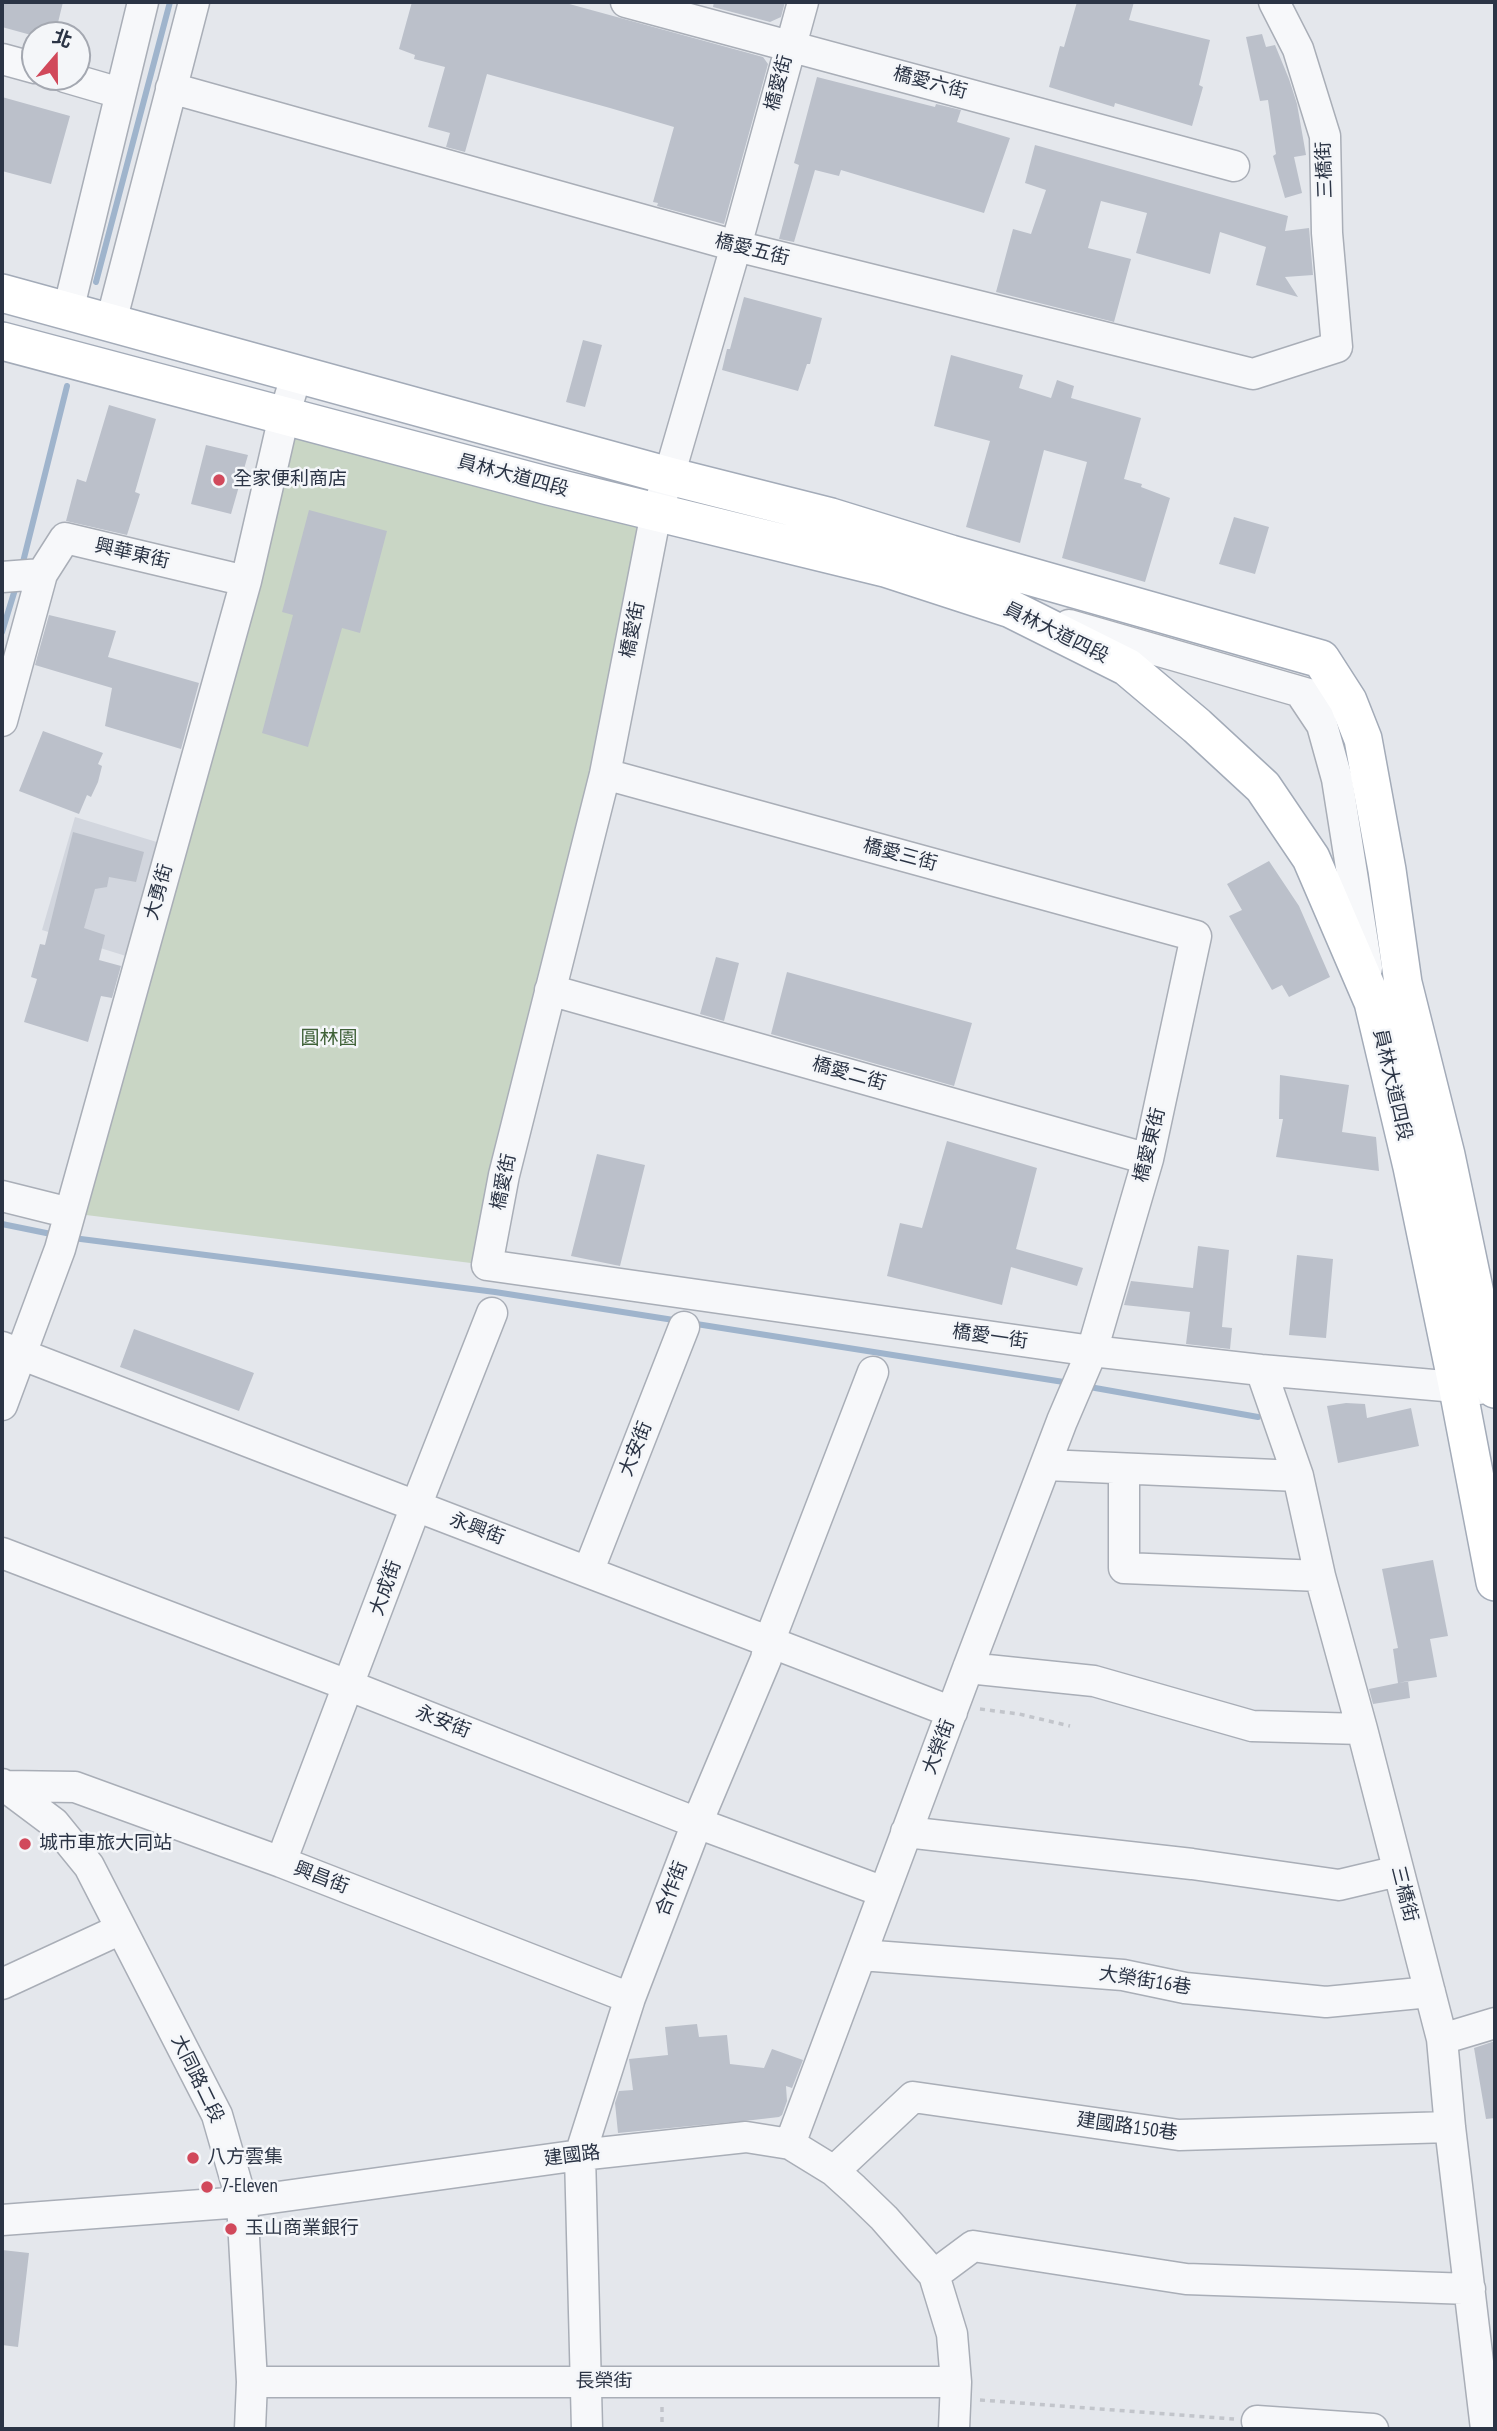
<!DOCTYPE html>
<html>
<head>
<meta charset="utf-8">
<style>
  body { margin:0 }
  #map { position:relative; width:1497px; height:2431px; overflow:hidden; background:#e4e7ec; font-family:"PT Sans Narrow","Noto Sans TC",sans-serif }
  canvas { display:block }
  .frame { position:absolute; inset:0; border:4px solid #2b3445; pointer-events:none }
  .north { position:absolute; left:21px; top:21px; width:70px; height:70px; box-sizing:border-box; background:#f4f6f9; border:2px solid #a4a8b1; border-radius:50%; rotate:20deg; font-size:19px; font-weight:700; line-height:28px; text-align:center; color:#2b3445 }
  .north::after { content:''; display:block; margin:auto; width:24px; height:32px; background:#d1495b; clip-path:polygon(50% 0,100% 100%,50% 72%,0 100%) }
</style>
</head>
<body>
<div id="map">
<canvas width="1497" height="2431"></canvas>
<div class="frame"></div>
<div class="north">北</div>
</div>
<script>
const ctx = document.querySelector('canvas').getContext('2d');
ctx.lineJoin = 'round';
function paint(path, color) { ctx.fillStyle = color; ctx.fill(path, 'evenodd'); }
const shape = rows => new Path2D(rows.map(r => 'M' + r).join(''));
function stroke(path, color, width, dash) { ctx.strokeStyle = color; ctx.lineWidth = width; ctx.lineCap = dash ? 'butt' : 'round'; ctx.setLineDash(dash || []); ctx.stroke(path); }
function label(font, color, halo, rows, align = 'center') {
  ctx.font = font + ' "PT Sans Narrow","Noto Sans TC",sans-serif'; ctx.lineWidth = 5; ctx.setLineDash([]); ctx.textBaseline = 'middle'; ctx.strokeStyle = halo; ctx.fillStyle = color; for (const [text, x, y, turn = 0] of rows) {
    ctx.save(); ctx.translate(x, y); ctx.rotate((+turn || 0) * Math.PI / 180); ctx.textAlign = isNaN(turn) ? turn : align; if (halo) ctx.strokeText(text, 0, 0); ctx.fillText(text, 0, 0); ctx.restore();
  }
}
paint(shape([
  [75,817,160,843,126,956,42,930]
]), '#d2d6de');
paint(shape([
  [284,416,656,513,487,1265,70,1213]
]), '#c9d6c5');
stroke(shape([
  [96,282,170,2],
  [22,566,67,386],
  [2,632,17,583],
  [2,1224,56,1235],
  [73,1238,495,1292,680,1321],
  [690,1323,1070,1383],
  [1084,1386,1258,1417]
]), '#9fb4cc', 6);
paint(shape([
  [2,2,63,2,55,35,31,35,2,27],
  [412,2,562,2,763,57,768,64,724,224,657,206,658,203,653,202,674,127,610,108,487,74,465,152,446,147,450,133,428,127,445,67,414,59,415,55,399,49],
  [714,2,785,2,781,17,770,22,713,7],
  [1077,2,1134,2,1129,20,1210,40,1199,85,1203,87,1192,126,1115,103,1114,107,1049,87,1060,46,1064,47],
  [1262,34,1266,47,1275,45,1289,79,1297,104,1306,155,1294,157,1302,193,1285,198,1273,156,1276,154,1268,100,1260,101,1246,37],
  [817,77,935,107,936,104,961,110,957,122,1010,138,984,213,841,170,839,176,815,170,794,242,779,239,799,165,794,163],
  [2,97,70,116,51,184,2,171],
  [1035,145,1288,216,1285,231,1309,228,1313,275,1285,277,1298,297,1256,285,1266,247,1220,232,1210,274,1136,253,1147,213,1101,201,1088,248,1131,259,1114,322,996,292,1013,229,1031,234,1046,190,1025,183],
  [744,297,822,318,810,364,807,364,798,391,722,370,727,349,730,349],
  [583,340,602,345,585,407,566,402],
  [951,355,1023,375,1019,388,1051,398,1057,380,1074,386,1071,398,1141,418,1124,479,1142,484,1141,487,1170,498,1145,582,1062,558,1087,462,1044,450,1020,543,966,527,990,441,934,426],
  [109,405,156,419,135,492,140,494,127,535,66,521,77,479,86,482],
  [206,445,248,455,231,514,191,504],
  [309,510,387,531,360,633,342,628,308,747,262,733,293,615,282,612],
  [1234,517,1269,527,1255,574,1219,564],
  [49,615,116,631,108,657,199,683,181,749,105,726,112,688,35,665],
  [43,731,103,753,98,764,102,766,98,782,91,797,87,795,79,814,19,791],
  [73,832,144,852,136,882,109,877,107,887,95,889,84,928,105,935,99,960,121,966,112,998,101,996,88,1042,24,1022,37,979,31,977,40,944,45,945],
  [1269,861,1299,906,1330,977,1289,997,1282,985,1272,990,1229,916,1242,910,1227,884],
  [716,957,739,963,724,1021,700,1014],
  [787,972,972,1023,954,1086,771,1034],
  [1280,1075,1349,1085,1342,1132,1376,1137,1379,1171,1276,1157,1283,1119,1279,1119],
  [947,1141,1037,1168,1016,1249,1083,1268,1077,1286,1011,1267,1002,1305,887,1276,900,1223,922,1228],
  [597,1154,645,1165,620,1266,571,1256],
  [1198,1246,1229,1250,1222,1327,1232,1328,1230,1349,1186,1344,1190,1312,1124,1305,1131,1281,1193,1288],
  [1297,1255,1333,1259,1326,1338,1289,1335],
  [134,1329,254,1373,239,1411,120,1367],
  [1346,1403,1365,1404,1367,1418,1411,1408,1419,1446,1338,1463,1327,1406],
  [1433,1560,1448,1636,1430,1639,1437,1677,1398,1683,1393,1649,1398,1648,1382,1569],
  [1408,1681,1410,1698,1373,1704,1369,1689],
  [697,2024,699,2037,727,2035,730,2064,764,2068,772,2049,803,2060,792,2088,786,2086,787,2101,782,2115,779,2117,753,2120,618,2133,615,2103,619,2091,633,2090,629,2059,668,2055,665,2027],
  [1495,2041,1495,2118,1486,2119,1474,2048],
  [2,2250,29,2253,18,2347,2,2345]
]), '#bbc0ca');
const minor = shape([
  [626,2,1234,166],
  [803,2,736,246,669,476,656,513,605,774,504,1175,487,1265,1092,1351,1261,1370,1479,1389],
  [2,59,35,68],
  [65,77,120,93],
  [171,88,736,246,1253,374,1337,347,1327,233,1325,136,1298,49,1274,2],
  [68,311,143,2],
  [111,322,194,2],
  [2,577,42,574,65,538,246,581],
  [1069,625,1350,706],
  [1300,692,1322,725,1337,779,1367,968],
  [2,721,42,574],
  [605,774,1196,936,1148,1159,1092,1351,1062,1421,968,1668,790,2144],
  [550,990,1148,1159],
  [2,1196,70,1213],
  [2,1347,952,1712],
  [1261,1370,1298,1476,1320,1576,1362,1729,1442,2039,1450,2127,1486,2429],
  [2,1405,60,1249,246,581,284,416,297,373],
  [1046,1465,1298,1476],
  [1124,1469,1124,1568,1320,1576],
  [2,1553,350,1686,697,1823,884,1892],
  [588,1572,684,1327],
  [968,1668,1094,1681,1252,1726,1362,1729],
  [2,1784,54,1823,89,1866,217,2115,242,2202,252,2382,250,2429],
  [5,1786,75,1787,281,1862,630,1998],
  [906,1832,1192,1864,1339,1885,1398,1871],
  [281,1862,416,1506,492,1313],
  [861,1955,1123,1975,1185,1988,1326,2002,1430,1992],
  [2,1984,121,1929],
  [1442,2039,1495,2023],
  [834,2171,913,2097,1179,2135,1450,2127],
  [2,2220,242,2202,580,2155,746,2137,790,2144,834,2171,854,2189,884,2218,934,2275,952,2334,956,2382,954,2429],
  [934,2275,973,2246,1186,2279,1470,2289],
  [252,2382,956,2382],
  [1257,2421,1373,2429],
  [587,2429,580,2155,630,1998,697,1823,766,1659,769,1642,873,1372]
]);
const major = shape([
  [2,293,669,476,831,517,951,554,1321,659,1348,701,1363,739,1387,870,1403,983,1446,1155,1495,1389],
  [2,341,549,486,885,568,1011,609,1127,667,1197,726,1263,787,1311,858,1373,1002,1412,1167,1458,1389,1495,1582]
]);
stroke(minor, '#a9aeb7', 33);
stroke(major, '#a3abb8', 40);
stroke(shape([
  [980,1709,1019,1714,1070,1726],
  [980,2400,1234,2419],
  [662,2407,662,2429]
]), '#c2c5cb', 3.5, [5, 5]);
stroke(minor, '#f7f8fa', 30);
stroke(major, '#fff', 37);
for (const [x, y, r, color] of [
  [219,480,7,"#d1495b"],
  [25,1844,7,"#d1495b"],
  [193,2158,7,"#d1495b"],
  [207,2187,7,"#d1495b"],
  [231,2229,7,"#d1495b"]
]) { const dot = new Path2D(); dot.arc(x, y, r, 0, 2 * Math.PI); ctx.fillStyle = color; ctx.fill(dot); stroke(dot, '#f4f6f9', 2.5); }
label('19px', '#2b3445', '#f4f6f9', [
  ["橋愛街",779,83,-75],
  ["橋愛六街",930,83,15],
  ["三橋街",1325,170,-92],
  ["橋愛五街",752,250,14],
  ["員林大道四段",513,476,15],
  ["興華東街",132,554,13],
  ["橋愛街",633,630,-79],
  ["員林大道四段",1056,633,26],
  ["橋愛三街",900,855,15],
  ["大勇街",159,892,-74],
  ["橋愛二街",849,1074,16],
  ["員林大道四段",1392,1085,77],
  ["橋愛東街",1150,1145,-76],
  ["橋愛街",504,1182,-78],
  ["橋愛一街",990,1337,8],
  ["大安街",636,1449,-68],
  ["永興街",477,1529,21],
  ["大成街",386,1588,-70],
  ["永安街",443,1722,22],
  ["大榮街",939,1747,-69],
  ["興昌街",321,1878,21],
  ["合作街",672,1889,-69],
  ["三橋街",1404,1894,76],
  ["大榮街16巷",1145,1981,9],
  ["大同路二段",197,2079,64],
  ["建國路150巷",1127,2127,8],
  ["建國路",572,2156,-7],
  ["長榮街",604,2382]
]);
label('19px', '#2b3445', '#f4f6f9', [
  ["全家便利商店",233,480],
  ["城市車旅大同站",39,1844],
  ["八方雲集",207,2158],
  ["7-Eleven",221,2187],
  ["玉山商業銀行",245,2229]
], 'left');
label('19px', '#3f6138', '#f4f6f9', [
  ["圓林園",329,1039]
]);
</script>
</body>
</html>
